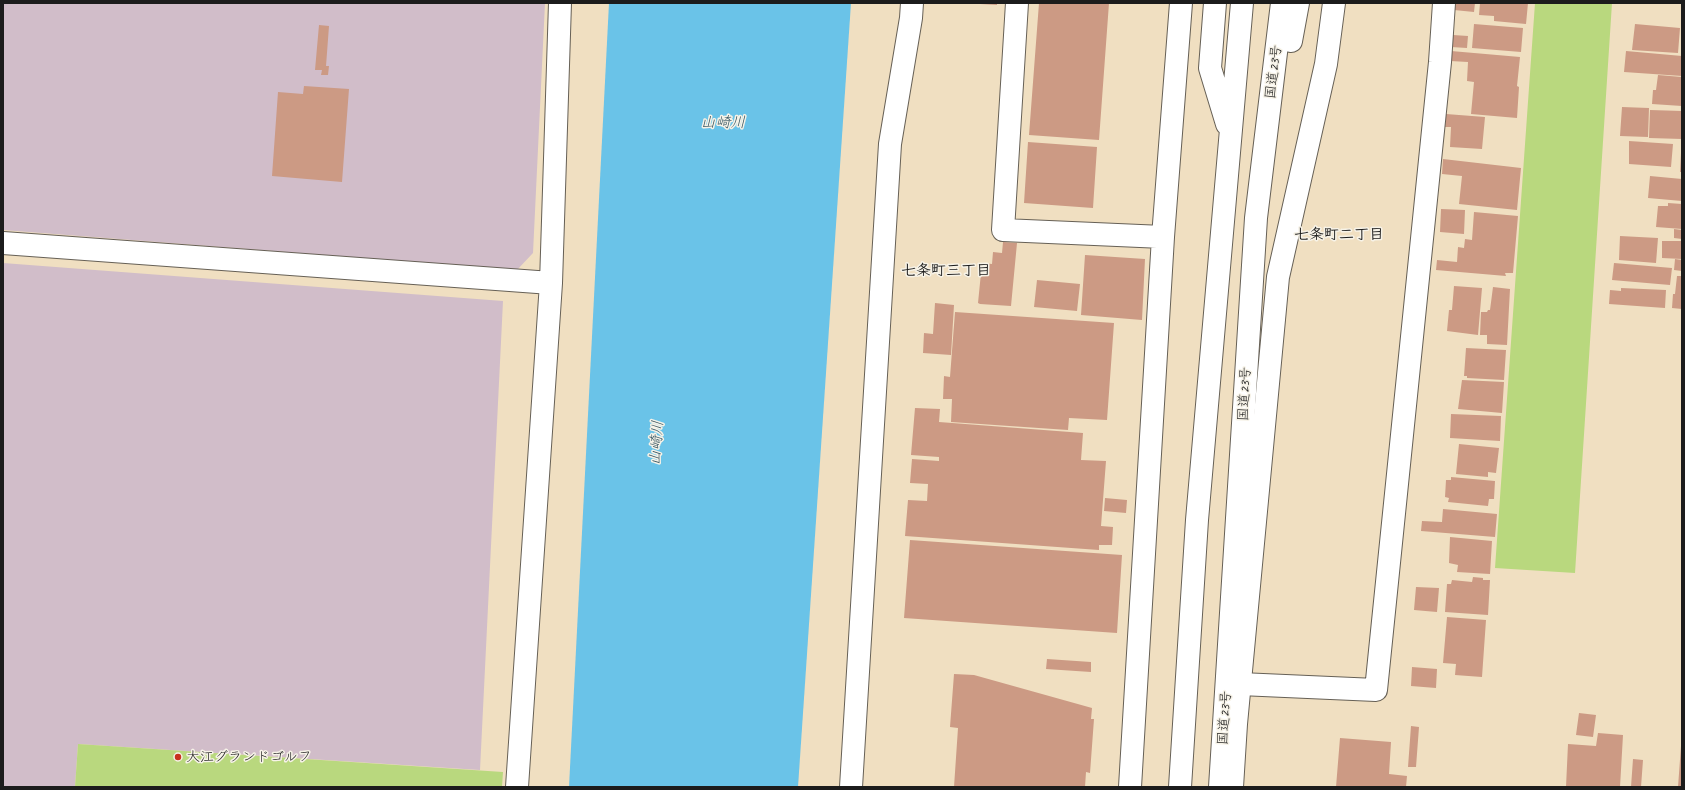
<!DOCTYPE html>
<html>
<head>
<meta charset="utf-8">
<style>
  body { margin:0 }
  #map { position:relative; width:1685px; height:790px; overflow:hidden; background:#f0dfc1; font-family:Caveat,sans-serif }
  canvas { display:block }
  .frame { position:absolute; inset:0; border:4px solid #1c1c1c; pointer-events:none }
</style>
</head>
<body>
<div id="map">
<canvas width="1685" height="790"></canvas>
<div class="frame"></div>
</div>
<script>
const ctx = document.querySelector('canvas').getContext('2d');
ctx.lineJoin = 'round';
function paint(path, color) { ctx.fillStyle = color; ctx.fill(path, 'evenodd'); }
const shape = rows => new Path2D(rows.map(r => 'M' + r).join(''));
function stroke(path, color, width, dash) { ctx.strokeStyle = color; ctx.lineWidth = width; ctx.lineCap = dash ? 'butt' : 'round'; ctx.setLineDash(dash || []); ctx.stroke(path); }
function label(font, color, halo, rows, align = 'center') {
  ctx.font = font + ' Caveat,"Klee One",sans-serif'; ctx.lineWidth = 3; ctx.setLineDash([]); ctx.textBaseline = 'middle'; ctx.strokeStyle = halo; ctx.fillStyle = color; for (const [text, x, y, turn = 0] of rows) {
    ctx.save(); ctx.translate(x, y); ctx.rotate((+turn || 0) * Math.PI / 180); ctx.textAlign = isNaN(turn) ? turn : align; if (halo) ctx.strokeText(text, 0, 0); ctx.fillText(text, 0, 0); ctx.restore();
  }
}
paint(shape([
  [3,3,545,3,533,253,517,270,3,230],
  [3,263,503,301,480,770,78,744,75,787,3,787]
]), '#d1bdc9');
paint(shape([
  [1535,3,1612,3,1575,573,1495,568],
  [78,744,503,772,502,787,75,787]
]), '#b9d87e');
paint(shape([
  [609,3,851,3,798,787,569,787]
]), '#6ac3e8');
paint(shape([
  [980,3,997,3,997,5,980,4],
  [1039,3,1109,3,1099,140,1029,135],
  [1454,3,1475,3,1474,12,1454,10],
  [1480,3,1528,3,1526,24,1494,21,1494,16,1479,15],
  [1474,24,1523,28,1521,52,1472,48],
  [1635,24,1680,28,1678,53,1632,50],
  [319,25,329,26,326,66,329,66,328,75,321,75,322,70,315,70],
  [1453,35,1468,36,1467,48,1451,47],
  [1451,51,1520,57,1517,86,1519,87,1517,118,1471,114,1474,82,1467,81,1468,62,1450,61],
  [1626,51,1682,56,1682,76,1624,72],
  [1658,75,1682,77,1682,106,1652,104,1653,90,1656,90],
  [304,86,349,89,342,182,272,176,278,92,303,94],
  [1622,107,1649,108,1648,137,1620,136],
  [1650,110,1682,111,1682,139,1649,138],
  [1446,114,1485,117,1482,149,1450,147,1451,127,1445,127],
  [1629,141,1673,144,1671,167,1629,164],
  [1028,142,1097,147,1093,208,1024,203],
  [1681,153,1682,153,1682,172,1680,172],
  [1443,159,1521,168,1517,210,1459,204,1462,176,1442,174],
  [1650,176,1682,179,1682,201,1648,198],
  [1668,203,1682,204,1682,229,1656,227,1658,206,1668,206],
  [1441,209,1465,210,1464,234,1440,232],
  [1474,212,1518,216,1513,273,1505,273,1506,276,1436,270,1437,260,1457,262,1458,247,1464,248,1465,239,1472,240],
  [1674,229,1682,230,1682,239,1674,238],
  [1620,236,1658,238,1656,263,1619,260],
  [1662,241,1682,241,1682,259,1662,258],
  [1003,242,1017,243,1011,306,980,304,978,303,982,263,992,264,993,252,1002,253],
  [1085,255,1145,259,1142,320,1081,315],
  [1675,259,1682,260,1682,271,1674,270],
  [1614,263,1672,268,1670,285,1612,280],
  [1677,276,1682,276,1682,309,1672,308,1673,294,1675,294],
  [1037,280,1080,284,1077,311,1034,307],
  [1454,286,1482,288,1478,335,1447,331,1449,310,1452,310],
  [1493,287,1510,289,1507,345,1487,344,1487,335,1480,335,1481,312,1487,312,1488,310,1490,310],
  [1621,288,1666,290,1665,308,1609,304,1610,290,1621,291],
  [935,303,954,305,951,355,923,353,924,333,933,334],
  [955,312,1114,323,1107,420,1069,418,1068,430,951,422,952,399,943,399,944,376,950,377],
  [1466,348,1506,350,1504,380,1467,378,1467,376,1464,376],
  [1462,380,1504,382,1502,413,1458,409],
  [915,408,940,409,939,422,1083,433,1081,460,1106,461,1101,526,1113,527,1112,545,1099,545,1099,550,905,536,908,500,927,501,928,484,910,483,912,459,939,461,939,457,911,455],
  [1451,414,1501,416,1500,441,1450,438],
  [1459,444,1499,448,1496,473,1488,472,1488,477,1456,474],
  [1451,477,1495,481,1494,499,1489,499,1488,506,1448,502,1449,498,1445,497,1446,480,1451,480],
  [1105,498,1127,500,1126,513,1104,511],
  [1443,509,1497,514,1495,537,1421,531,1422,521,1442,522],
  [1450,537,1492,541,1490,574,1457,572,1458,565,1449,563],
  [910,540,1122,555,1117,633,904,618],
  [1473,577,1483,578,1483,580,1490,580,1488,615,1445,612,1447,584,1451,584,1452,580,1472,582],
  [1416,587,1439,588,1437,612,1414,610],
  [1447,617,1486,620,1482,677,1455,675,1456,664,1443,663],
  [1047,659,1091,662,1091,672,1046,669],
  [1412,667,1437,669,1436,688,1411,686],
  [954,674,974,675,1092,708,1091,719,1094,719,1090,773,1086,772,1085,787,954,787,958,728,950,727],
  [1579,713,1596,715,1593,737,1576,735],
  [1411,726,1419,727,1416,767,1408,767],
  [1598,733,1623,735,1620,787,1566,787,1568,744,1596,746],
  [1340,738,1391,742,1389,774,1407,776,1406,787,1336,787],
  [1681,746,1682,787,1678,787],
  [1633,759,1643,760,1641,787,1631,787]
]), '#cc9a84');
const minor = shape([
  [1017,3,1003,230,1163,237],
  [3,243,551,283],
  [1240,684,1376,690,1440,62,1444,3],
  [517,787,551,283,560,3],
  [851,787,890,144,911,18,912,3],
  [1130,787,1163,237,1181,3]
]);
const tertiary = shape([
  [1232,787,1236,724,1278,277,1326,64,1334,3]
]);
const trunk = shape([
  [1215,3,1210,68,1227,124],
  [1291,41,1298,3],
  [1180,787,1197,520,1242,3],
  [1220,787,1256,218,1282,3]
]);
stroke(minor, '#666056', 24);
stroke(tertiary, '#666056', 24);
stroke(trunk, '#666056', 24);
stroke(minor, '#fff', 22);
stroke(tertiary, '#fff', 22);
stroke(trunk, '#fff', 22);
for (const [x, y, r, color] of [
  [178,757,4,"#c8321e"]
]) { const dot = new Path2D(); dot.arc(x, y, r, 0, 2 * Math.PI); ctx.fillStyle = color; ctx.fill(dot); stroke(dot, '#f7f3e8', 1.5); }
label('14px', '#1c1c1c', '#f7f3e8', [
  ["国道23号",1274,72,-83],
  ["国道23号",1245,394,-87],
  ["国道23号",1225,718,-86]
]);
label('14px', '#1c1c1c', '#f7f3e8', [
  ["大江グランドゴルフ",186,757]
], 'left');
label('italic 15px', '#375663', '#f7f3e8', [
  ["山崎川",723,123],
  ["山崎川",657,443,-86]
]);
label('bold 15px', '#1c1c1c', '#f7f3e8', [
  ["七条町二丁目",1339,235],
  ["七条町三丁目",946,271]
]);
</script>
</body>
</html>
